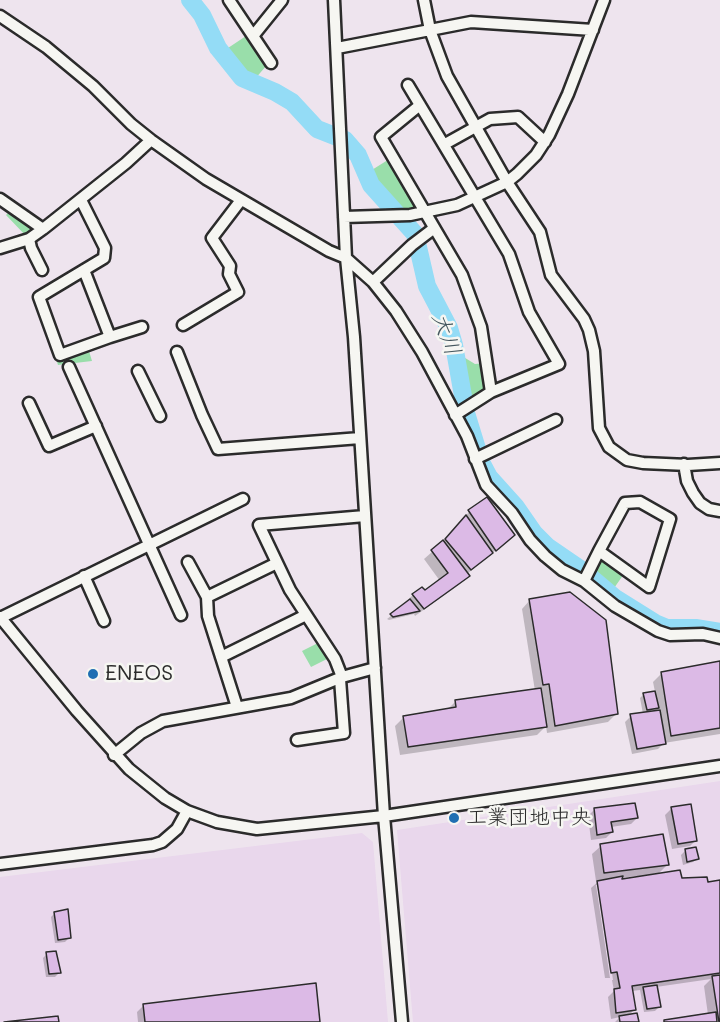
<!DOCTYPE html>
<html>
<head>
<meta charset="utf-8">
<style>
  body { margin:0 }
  canvas { display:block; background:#eee4ee }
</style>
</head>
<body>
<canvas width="720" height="1022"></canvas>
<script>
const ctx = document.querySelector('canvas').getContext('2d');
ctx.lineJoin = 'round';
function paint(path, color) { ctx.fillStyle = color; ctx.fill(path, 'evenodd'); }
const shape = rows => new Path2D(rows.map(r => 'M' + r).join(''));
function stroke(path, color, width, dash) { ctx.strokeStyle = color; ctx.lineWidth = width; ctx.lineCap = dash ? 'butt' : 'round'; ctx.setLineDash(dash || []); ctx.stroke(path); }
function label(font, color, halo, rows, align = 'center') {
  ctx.font = font + ' Mali,"Klee One",sans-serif'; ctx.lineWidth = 5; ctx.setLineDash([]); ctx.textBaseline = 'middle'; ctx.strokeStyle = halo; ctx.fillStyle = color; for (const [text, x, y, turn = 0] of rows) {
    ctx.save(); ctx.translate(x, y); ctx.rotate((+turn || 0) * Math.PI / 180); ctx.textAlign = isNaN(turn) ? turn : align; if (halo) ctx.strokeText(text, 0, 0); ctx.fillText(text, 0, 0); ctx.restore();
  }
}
paint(shape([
  [720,781,720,1022,413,1022,397,830],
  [362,833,373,842,388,1022,0,1022,0,877]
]), '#e9d7ec');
paint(shape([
  [249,34,267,65,254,80,246,75,225,50],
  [391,158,416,201,413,209,398,211,373,184,367,173],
  [10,211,37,230,26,236,6,215],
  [89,351,92,361,58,365,57,362],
  [457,353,475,364,485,363,490,391,467,405],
  [605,556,626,571,612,591,588,573,597,558],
  [318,643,327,659,311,667,302,651]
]), '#99deaa');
paint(shape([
  [487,499,507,541,467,574,468,576,460,584,415,616,414,614,389,620,387,619,406,604,404,603,413,595,421,589,424,592,440,581,424,559,441,544,469,512],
  [530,600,616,714,608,722,547,733,546,726,537,735,400,755,395,726,404,717,447,710,455,702,535,691,522,609],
  [720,662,720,734,664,743,658,749,632,754,625,722,631,716,643,714,640,698,644,694,655,692,653,682,661,674],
  [672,808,696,840,690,846,672,849,665,815],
  [594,810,637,818,631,824,611,827,612,832,606,838,591,840,588,816],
  [601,846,667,865,656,876,707,884,720,881,720,1022,664,1022,708,1015,704,986,711,979,656,987,659,1007,655,1011,644,1012,640,990,632,991,635,1009,628,1016,637,1022,615,1022,620,1017,611,1019,608,997,614,991,612,980,613,980,599,885,596,885,610,978,605,978,591,888,600,880,596,881,592,854],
  [636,876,637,879,621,881,621,878],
  [685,851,697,859,693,862,683,865,681,855],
  [55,913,69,938,65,942,55,943,51,917],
  [47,954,59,973,55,977,46,977,43,958],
  [143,1006,319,1022,138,1022,137,1012]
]), '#0003');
stroke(shape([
  [190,0,202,15,218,48,242,78,275,92,292,102,317,129,345,140,358,155,371,185,415,234,427,286,449,328,454,345,466,413,481,462,489,477,516,507,534,533,548,547,583,571,615,598,655,623,667,628,697,628,720,632]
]), '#94dcf6', 18);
const building = shape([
  [487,497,515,535,496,551,468,510,487,497],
  [466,515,493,553,471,570,445,539,466,515],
  [443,540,470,576,424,609,412,594,422,587,425,590,448,573,431,550,443,540],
  [570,592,606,620,618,714,555,726,549,684,543,685,529,599,570,592],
  [410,599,420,611,393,617,390,614,410,599],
  [720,661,720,728,671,736,661,672,720,661],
  [541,688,547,727,408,747,403,716,456,707,455,700,541,688],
  [655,691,659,708,647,710,643,693,655,691],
  [660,710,666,744,637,749,630,714,660,710],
  [635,803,638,818,611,822,613,832,597,835,594,808,635,803],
  [691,804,697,841,678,844,671,807,691,804],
  [663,834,669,865,604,873,600,844,663,834],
  [696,847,699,859,687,862,685,849,696,847],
  [680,870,682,878,707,877,708,882,720,880,720,973,632,986,636,1010,616,1013,614,989,620,988,617,972,611,973,597,881,623,876,622,879,680,870],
  [68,909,71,938,58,940,54,912,68,909],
  [56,951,61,973,49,974,46,952,56,951],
  [720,975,720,1022,719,1022,712,976,720,975],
  [316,983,320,1022,145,1022,143,1004,316,983],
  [657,985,661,1007,647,1009,643,987,657,985],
  [716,1012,717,1022,664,1022,664,1020,716,1012],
  [637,1013,639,1022,620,1022,619,1016,637,1013],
  [58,1016,59,1022,4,1022,58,1016]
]);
paint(building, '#dcbae6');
stroke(building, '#2b2b2b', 1.5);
const minor = shape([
  [229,0,253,36,282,0],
  [334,0,346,258,354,337,384,816,402,1022],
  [424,0,430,30,471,22,593,30],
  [0,16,46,47,93,86,131,124,151,140,206,179,329,251,346,258,373,282,396,311,422,352,467,436,486,485,512,513,530,540,545,556,562,570,584,581,615,606,658,631,670,635,703,634,720,638],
  [253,36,271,63],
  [337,48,430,30,447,76,507,182,540,232,551,275,584,319,589,330,594,351,599,428,609,447,627,460,643,463,688,465,720,463],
  [408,85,509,254,529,312,559,364,491,392],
  [420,105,381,137,462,275,481,327,491,392,455,415],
  [445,144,490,119,518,117,545,142],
  [0,199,43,229],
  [81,200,105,248,104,258,39,297,60,355,110,337,84,270],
  [344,217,410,215,457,205,507,182,517,174,536,155,549,135,568,94,604,0],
  [29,239,31,248,42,270],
  [0,248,29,239,43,229,126,163,151,140],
  [373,282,412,245,433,229],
  [183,325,238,292,229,274,230,266,212,238,241,200],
  [110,337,142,327],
  [177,352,202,415,218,449,360,438],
  [69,367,181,615],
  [138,371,160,416],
  [29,403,49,446,96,426],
  [475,459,556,420],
  [684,464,687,481,693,493,700,503,709,509,720,511],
  [640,502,670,519,649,587,599,551,625,503,640,502],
  [188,562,207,597],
  [84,576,104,621],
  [584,581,599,551],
  [0,617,77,711,129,769,165,798,187,811,217,822,257,829,384,816,720,766],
  [0,618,243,499],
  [221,657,306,615],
  [342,677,335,659,290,590,259,525,365,516],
  [237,707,208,616,207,597,277,563],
  [297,740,344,733,340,679],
  [114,755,141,733,163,721,291,698,342,677,375,668],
  [0,864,153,845,162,842,177,829,187,811]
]);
stroke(minor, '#2b2b2b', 15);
stroke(minor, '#f6f6f2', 10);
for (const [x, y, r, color] of [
  [93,674,6,"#1f6fb2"],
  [454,818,6,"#1f6fb2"]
]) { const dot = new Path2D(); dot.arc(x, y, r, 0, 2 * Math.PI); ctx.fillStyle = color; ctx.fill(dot); stroke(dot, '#f6f6f2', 2); }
label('21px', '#2b2b2b', '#f6f6f2', [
  ["ENEOS",105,674],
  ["工業団地中央",466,818]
], 'left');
label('italic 22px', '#45575e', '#f6f6f2', [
  ["大川",446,334,70]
]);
</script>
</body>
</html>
